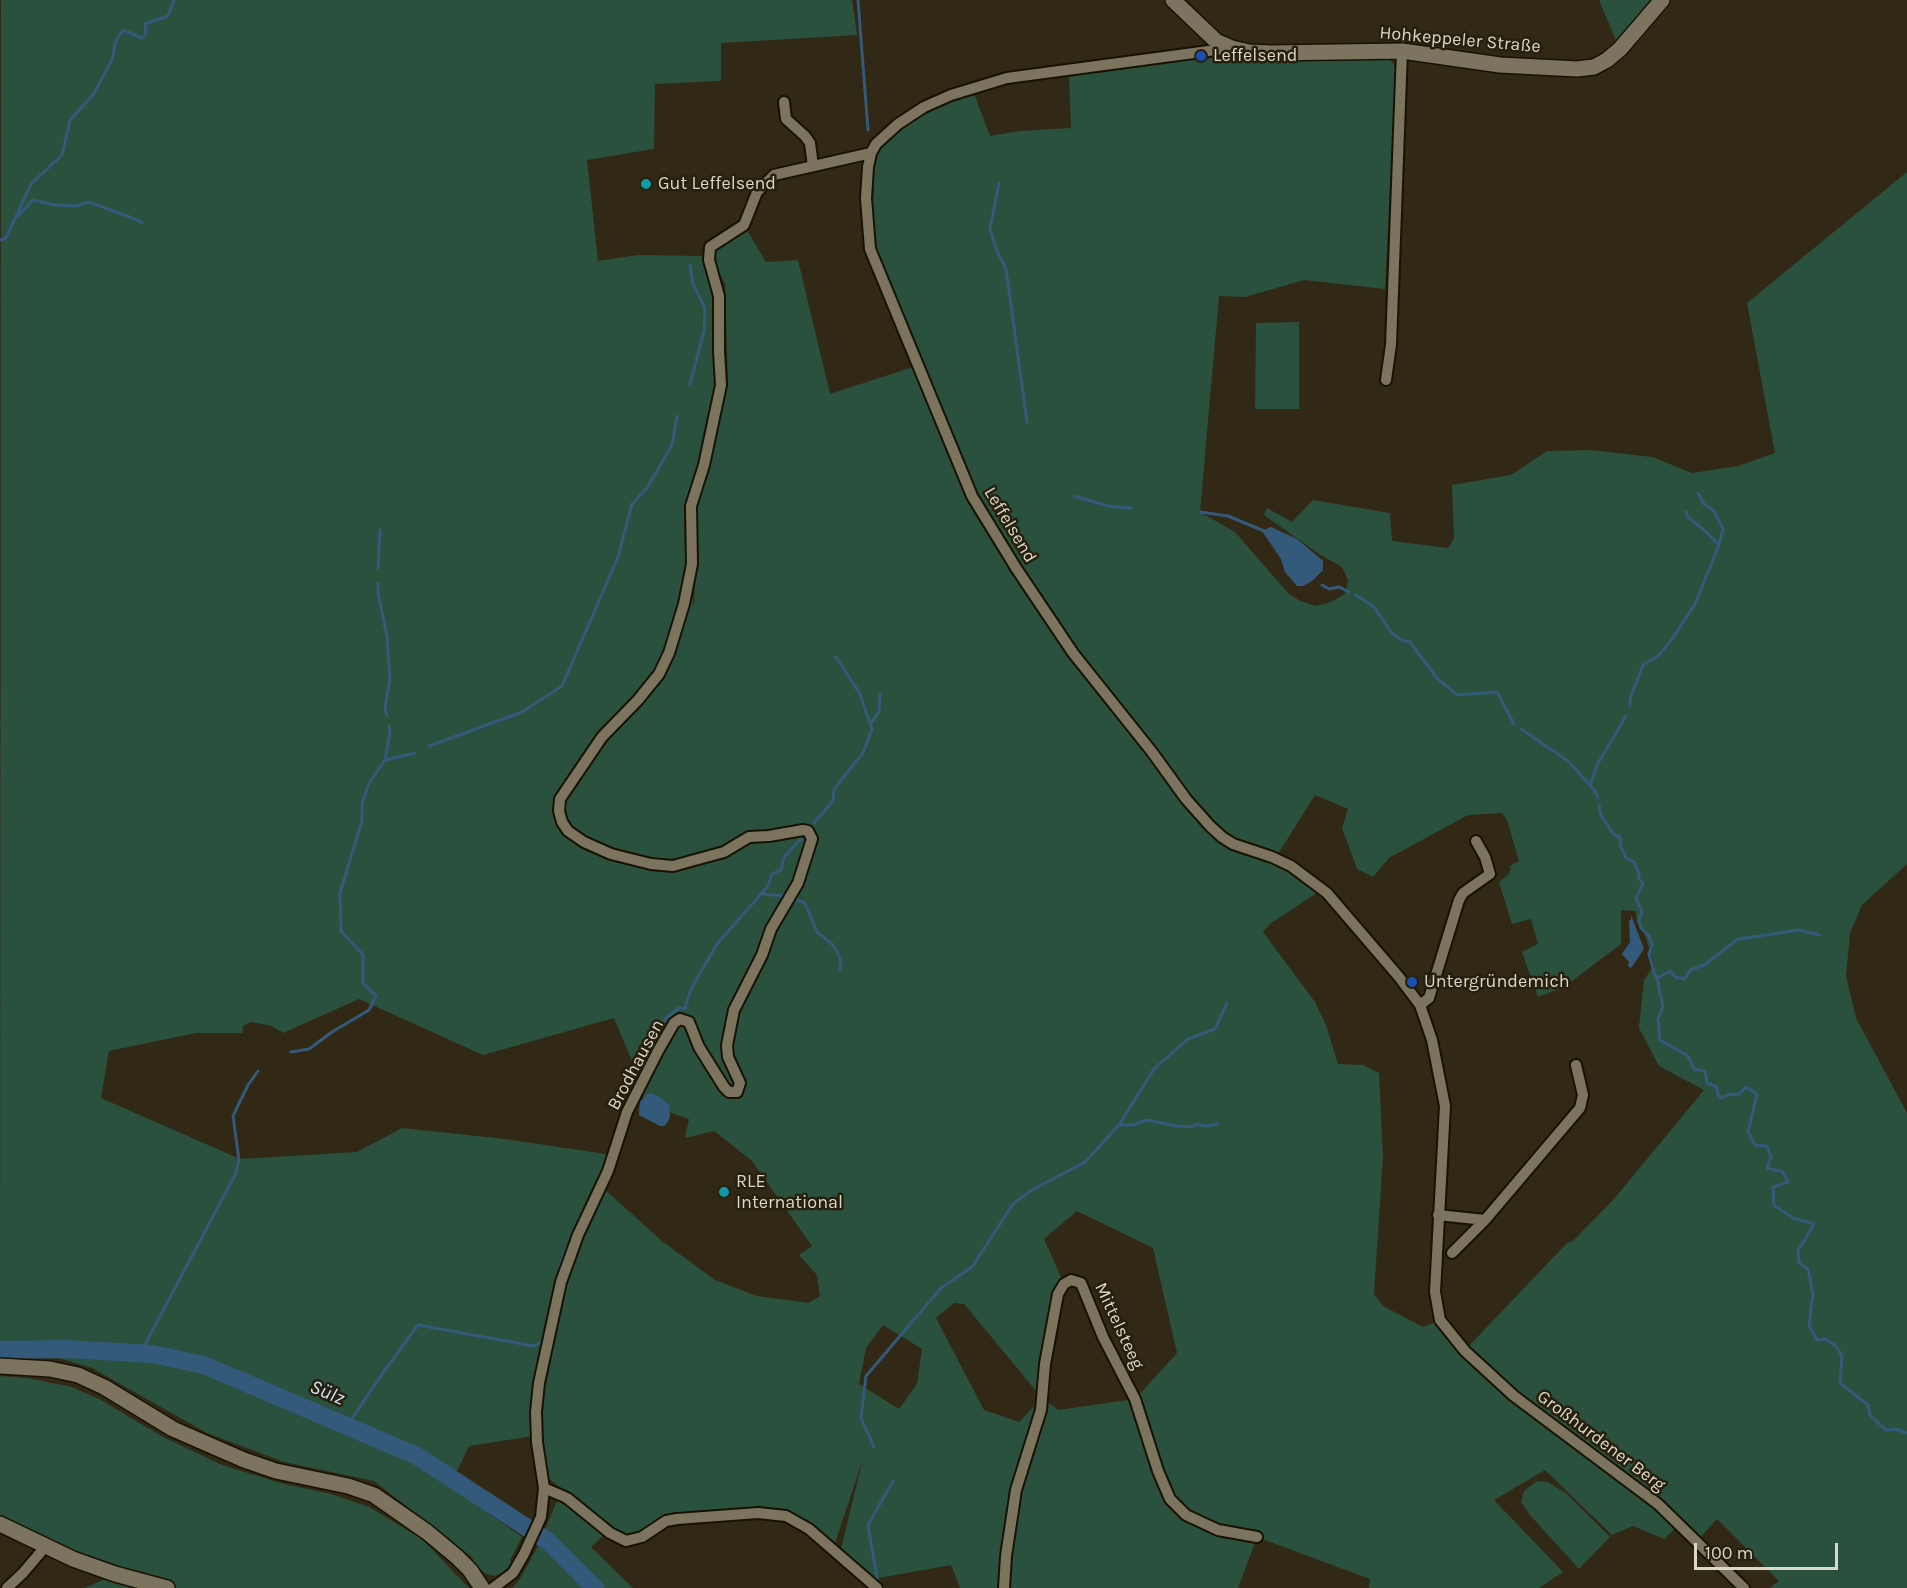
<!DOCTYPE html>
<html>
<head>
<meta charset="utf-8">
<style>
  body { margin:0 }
  #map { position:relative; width:1907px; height:1588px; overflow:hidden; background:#312916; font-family:Karla,sans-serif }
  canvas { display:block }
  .scale { position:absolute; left:1694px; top:1543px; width:144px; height:27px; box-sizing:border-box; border:3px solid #dbd7cb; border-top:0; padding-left:8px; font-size:18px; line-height:21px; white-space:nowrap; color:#dbd7cb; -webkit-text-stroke:4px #27200d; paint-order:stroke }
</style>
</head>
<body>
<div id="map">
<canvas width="1907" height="1588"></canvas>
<div class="scale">100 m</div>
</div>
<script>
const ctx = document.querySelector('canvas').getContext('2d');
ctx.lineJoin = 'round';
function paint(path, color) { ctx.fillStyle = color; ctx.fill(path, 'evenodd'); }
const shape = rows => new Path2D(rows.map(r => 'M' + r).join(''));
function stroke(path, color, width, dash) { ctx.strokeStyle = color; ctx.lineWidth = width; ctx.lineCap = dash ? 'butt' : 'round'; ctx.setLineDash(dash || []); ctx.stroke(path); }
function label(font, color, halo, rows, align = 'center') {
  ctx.font = font + ' Karla,sans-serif'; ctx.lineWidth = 5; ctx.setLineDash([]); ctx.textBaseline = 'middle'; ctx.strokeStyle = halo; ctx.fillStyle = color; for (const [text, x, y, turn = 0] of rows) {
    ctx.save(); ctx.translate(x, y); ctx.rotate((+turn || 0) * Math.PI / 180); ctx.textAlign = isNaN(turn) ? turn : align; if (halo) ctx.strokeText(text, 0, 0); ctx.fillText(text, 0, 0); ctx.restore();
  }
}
paint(shape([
  [1,0,852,0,857,35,721,43,721,81,655,84,654,149,587,160,598,261,638,255,702,256,711,275,716,295,717,386,713,398,723,400,728,382,725,284,714,262,716,252,721,246,747,230,766,262,798,260,830,394,913,367,968,500,1012,572,1072,660,1081,656,1020,565,977,493,922,364,878,253,872,230,875,157,881,145,901,129,927,113,973,91,990,136,1020,131,1071,128,1069,74,1224,54,1251,58,1387,56,1396,67,1385,289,1304,280,1245,297,1219,296,1200,512,1235,532,1288,593,1300,601,1316,606,1331,602,1345,594,1348,580,1342,567,1319,554,1264,515,1267,508,1292,522,1313,500,1390,513,1392,541,1448,548,1454,538,1452,485,1511,475,1547,451,1590,450,1652,457,1692,473,1738,466,1775,453,1747,303,1907,172,1907,864,1862,905,1850,933,1846,976,1856,1018,1907,1113,1907,1588,1770,1588,1779,1581,1717,1519,1697,1541,1679,1525,1664,1539,1633,1526,1612,1535,1545,1470,1494,1500,1563,1572,1539,1588,1369,1588,1370,1579,1257,1537,1238,1588,960,1588,951,1565,868,1580,840,1553,863,1459,834,1546,799,1519,667,1516,630,1535,614,1529,548,1478,540,1435,469,1446,450,1486,522,1537,510,1560,512,1564,502,1573,494,1576,484,1573,474,1563,472,1557,374,1481,284,1462,207,1433,92,1368,58,1358,0,1354],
  [694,519,696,564,694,607,686,564,684,520],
  [1315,795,1348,809,1342,828,1357,869,1373,877,1389,858,1468,815,1502,813,1507,820,1519,861,1510,866,1511,870,1509,874,1499,882,1512,924,1531,919,1538,944,1522,952,1538,997,1564,987,1621,944,1621,910,1636,911,1637,922,1645,935,1654,965,1644,980,1639,1028,1659,1066,1704,1090,1614,1199,1573,1241,1567,1243,1465,1350,1440,1320,1423,1327,1383,1306,1374,1294,1383,1157,1379,1073,1363,1065,1338,1064,1326,1025,1315,1002,1263,932,1271,923,1317,893,1273,862],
  [359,999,483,1055,614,1018,641,1082,640,1094,643,1098,652,1093,660,1097,669,1104,669,1112,689,1119,685,1138,714,1131,752,1161,812,1246,799,1255,817,1275,820,1296,809,1303,757,1296,715,1280,663,1242,601,1186,612,1155,505,1139,402,1128,357,1152,240,1159,101,1098,109,1051,196,1033,242,1033,243,1026,251,1022,272,1026,283,1033],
  [1077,1211,1153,1248,1177,1353,1135,1399,1058,1410,1042,1398,1064,1284,1044,1239],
  [954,1303,964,1304,1042,1398,1019,1422,984,1410,936,1318],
  [883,1325,922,1349,917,1384,899,1409,859,1384,866,1348],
  [1599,0,1656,0,1618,45],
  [1299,322,1299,409,1255,409,1256,323],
  [0,1376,27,1378,72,1387,101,1400,163,1437,222,1465,284,1484,331,1494,369,1507,422,1539,469,1588,85,1588,114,1575,0,1524],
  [1537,1481,1548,1482,1567,1494,1610,1537,1579,1569,1530,1515,1521,1502,1524,1491],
  [557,1501,565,1501,605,1534,591,1547,633,1588,512,1588,520,1579,538,1546]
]), '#2a513d');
paint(shape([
  [1271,527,1297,539,1323,561,1323,570,1312,581,1303,586,1297,586,1285,572,1281,559,1262,531],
  [1631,915,1644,949,1631,968,1628,966,1629,962,1622,954,1630,942,1629,921,1631,920],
  [652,1093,660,1097,669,1104,670,1116,668,1122,664,1126,660,1126,639,1115,640,1102,647,1094]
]), '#345a7b');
stroke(shape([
  [858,0,868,130],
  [999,183,990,229,997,251,1006,269,1027,422],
  [18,216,33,200,55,205,76,206,89,202,135,219,142,223],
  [0,240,6,238,31,184,62,155,70,120,93,95,112,60,116,40,123,30,142,38,146,34,145,24,168,16,174,0],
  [690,265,693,284,705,308,704,331,690,384],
  [1074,496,1108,506,1131,508],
  [1200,512,1228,516,1264,531],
  [1686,512,1688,517,1704,530,1719,545],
  [378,568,380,530],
  [378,583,378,593,387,636,390,678,385,707,387,716],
  [1322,585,1329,589,1339,587,1349,592],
  [1356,595,1374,607,1391,632,1401,640,1410,642,1437,678,1457,695,1497,692,1514,724],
  [1630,706,1630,699,1643,665,1658,656,1670,642,1695,604,1719,545,1723,529,1714,511,1704,504,1698,493],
  [870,724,879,712,880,694],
  [1521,729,1568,761,1595,791,1598,798],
  [429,746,522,712,562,686,618,557,632,504,647,488,672,445,677,416],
  [385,760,390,733,389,726],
  [1590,786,1597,765,1626,716],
  [1599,805,1601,815,1614,835,1620,837,1621,847,1626,858,1634,862,1639,873,1638,877,1643,884,1636,898,1642,912,1639,921,1641,928,1649,936,1652,945,1649,954,1654,972,1657,978,1663,1007,1658,1019,1660,1040,1688,1056,1694,1069,1705,1071,1707,1083,1717,1087,1718,1095,1722,1098,1729,1094,1738,1095,1746,1087,1757,1094,1748,1132,1755,1145,1767,1146,1771,1157,1767,1168,1783,1172,1788,1182,1773,1187,1774,1205,1793,1218,1814,1224,1798,1251,1799,1263,1808,1269,1813,1294,1809,1325,1817,1340,1825,1339,1836,1346,1842,1356,1840,1383,1868,1405,1870,1415,1886,1430,1896,1429,1907,1433],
  [814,823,833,801,834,789,863,753,872,729,860,694,836,657],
  [762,894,784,896],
  [795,899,805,903,817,932,832,944,837,951,841,961,840,970],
  [1657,978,1670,971,1675,977,1685,979,1690,970,1704,965,1738,939,1799,930,1820,935],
  [291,1052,309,1049,332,1032,369,1010,376,996,363,983,363,955,341,931,340,893,362,821,362,803,369,783,385,760,415,753],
  [637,1080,666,1018,679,1008,685,1008,691,989,717,944,768,886,772,874,781,870,784,857,801,839],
  [1119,1125,1133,1125,1146,1120,1177,1126,1191,1127,1197,1124,1205,1126,1218,1124],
  [556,1283,561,1262,571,1238],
  [140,1354,236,1173,239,1160,233,1116,248,1085,258,1071],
  [347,1426,382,1374,418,1325,534,1346,543,1341,552,1301],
  [874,1447,861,1418,866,1376,941,1288,972,1267,1013,1204,1032,1190,1085,1162,1119,1125,1154,1069,1188,1039,1215,1029,1227,1003],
  [883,1588,878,1583,868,1525,893,1481]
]), '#345a7b', 3);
stroke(shape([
  [0,1350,67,1349,152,1354,204,1365,417,1456,549,1542,595,1588]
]), '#345a7b', 18);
const street = shape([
  [1231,48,1007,78,951,95,924,107,898,124,876,144,871,153,868,167,866,198,870,249,972,496,1016,568,1073,653,1152,752,1186,799,1210,826,1222,837,1233,844,1272,857,1291,866,1327,893,1399,977,1420,1005,1432,1040,1445,1106,1435,1292,1440,1320,1465,1351,1514,1396,1658,1504,1744,1588],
  [784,102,786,119,805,136,810,143,813,166],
  [1386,380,1391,345,1402,51],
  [1420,1005,1429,998,1459,900,1463,893,1490,874,1485,857,1476,841],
  [1438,1215,1485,1220,1580,1108,1583,1095,1576,1065],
  [1452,1253,1485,1220],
  [544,1488,567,1498,610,1533,626,1541,642,1537,666,1521,677,1519,758,1513,786,1516,809,1529,877,1588],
  [7,1588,23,1573,45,1547],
  [493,1588,513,1573,524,1554,541,1517,544,1488,537,1442,536,1412,539,1383,561,1282,578,1235,608,1171,627,1112,658,1051,674,1023,680,1019,689,1022,699,1047,724,1087,729,1092,737,1092,740,1083,728,1057,727,1045,734,1010,762,955,771,929,798,883,812,839,808,831,803,830,769,836,749,837,724,852,691,861,673,866,651,864,611,854,584,842,568,831,562,822,559,811,560,799,602,737,638,700,659,674,669,653,684,604,692,564,691,506,704,465,721,385,719,351,719,296,709,260,710,247,744,225,757,192,774,175,871,153],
  [1004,1588,1006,1556,1016,1490,1041,1410,1045,1364,1058,1294,1064,1284,1071,1280,1081,1283,1103,1337,1135,1399,1158,1471,1170,1499,1186,1515,1218,1530,1257,1537]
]);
const secondary = shape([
  [1173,0,1216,41,1232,48,1249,52,1271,53,1402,51,1500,65,1577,69,1594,67,1607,60,1620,49,1662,0],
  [0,1366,50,1369,78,1375,104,1387,173,1429,244,1460,276,1471,348,1486,374,1495,427,1532,457,1557,470,1570,482,1588],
  [0,1524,73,1559,115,1574,167,1588]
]);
stroke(street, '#181202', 14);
stroke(secondary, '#181202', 18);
stroke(street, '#7c745f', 10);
stroke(secondary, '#7c745f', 15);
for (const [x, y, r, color] of [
  [1201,56,6,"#1a4fb4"],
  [646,184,6,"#0f9aa8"],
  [1412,982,6,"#1a4fb4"],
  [724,1192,6,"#0f9aa8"]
]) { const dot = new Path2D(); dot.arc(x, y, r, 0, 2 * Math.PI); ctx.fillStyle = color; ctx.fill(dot); stroke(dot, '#27200d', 2); }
label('18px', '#dbd7cb', '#27200d', [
  ["Hohkeppeler Straße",1460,40,5],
  ["Leffelsend",1010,525,59],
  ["Brodhausen",636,1065,-62],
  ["Mittelsteeg",1119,1326,65],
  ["Großhurdener Berg",1601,1441,37]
]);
label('18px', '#dbd7cb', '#27200d', [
  ["Leffelsend",1213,56],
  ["Gut Leffelsend",658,184],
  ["Untergründemich",1424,982],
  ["RLE",736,1182],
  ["International",736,1203]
], 'left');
label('italic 20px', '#cce4fb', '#27200d', [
  ["Sülz",327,1393,23]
]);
</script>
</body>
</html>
